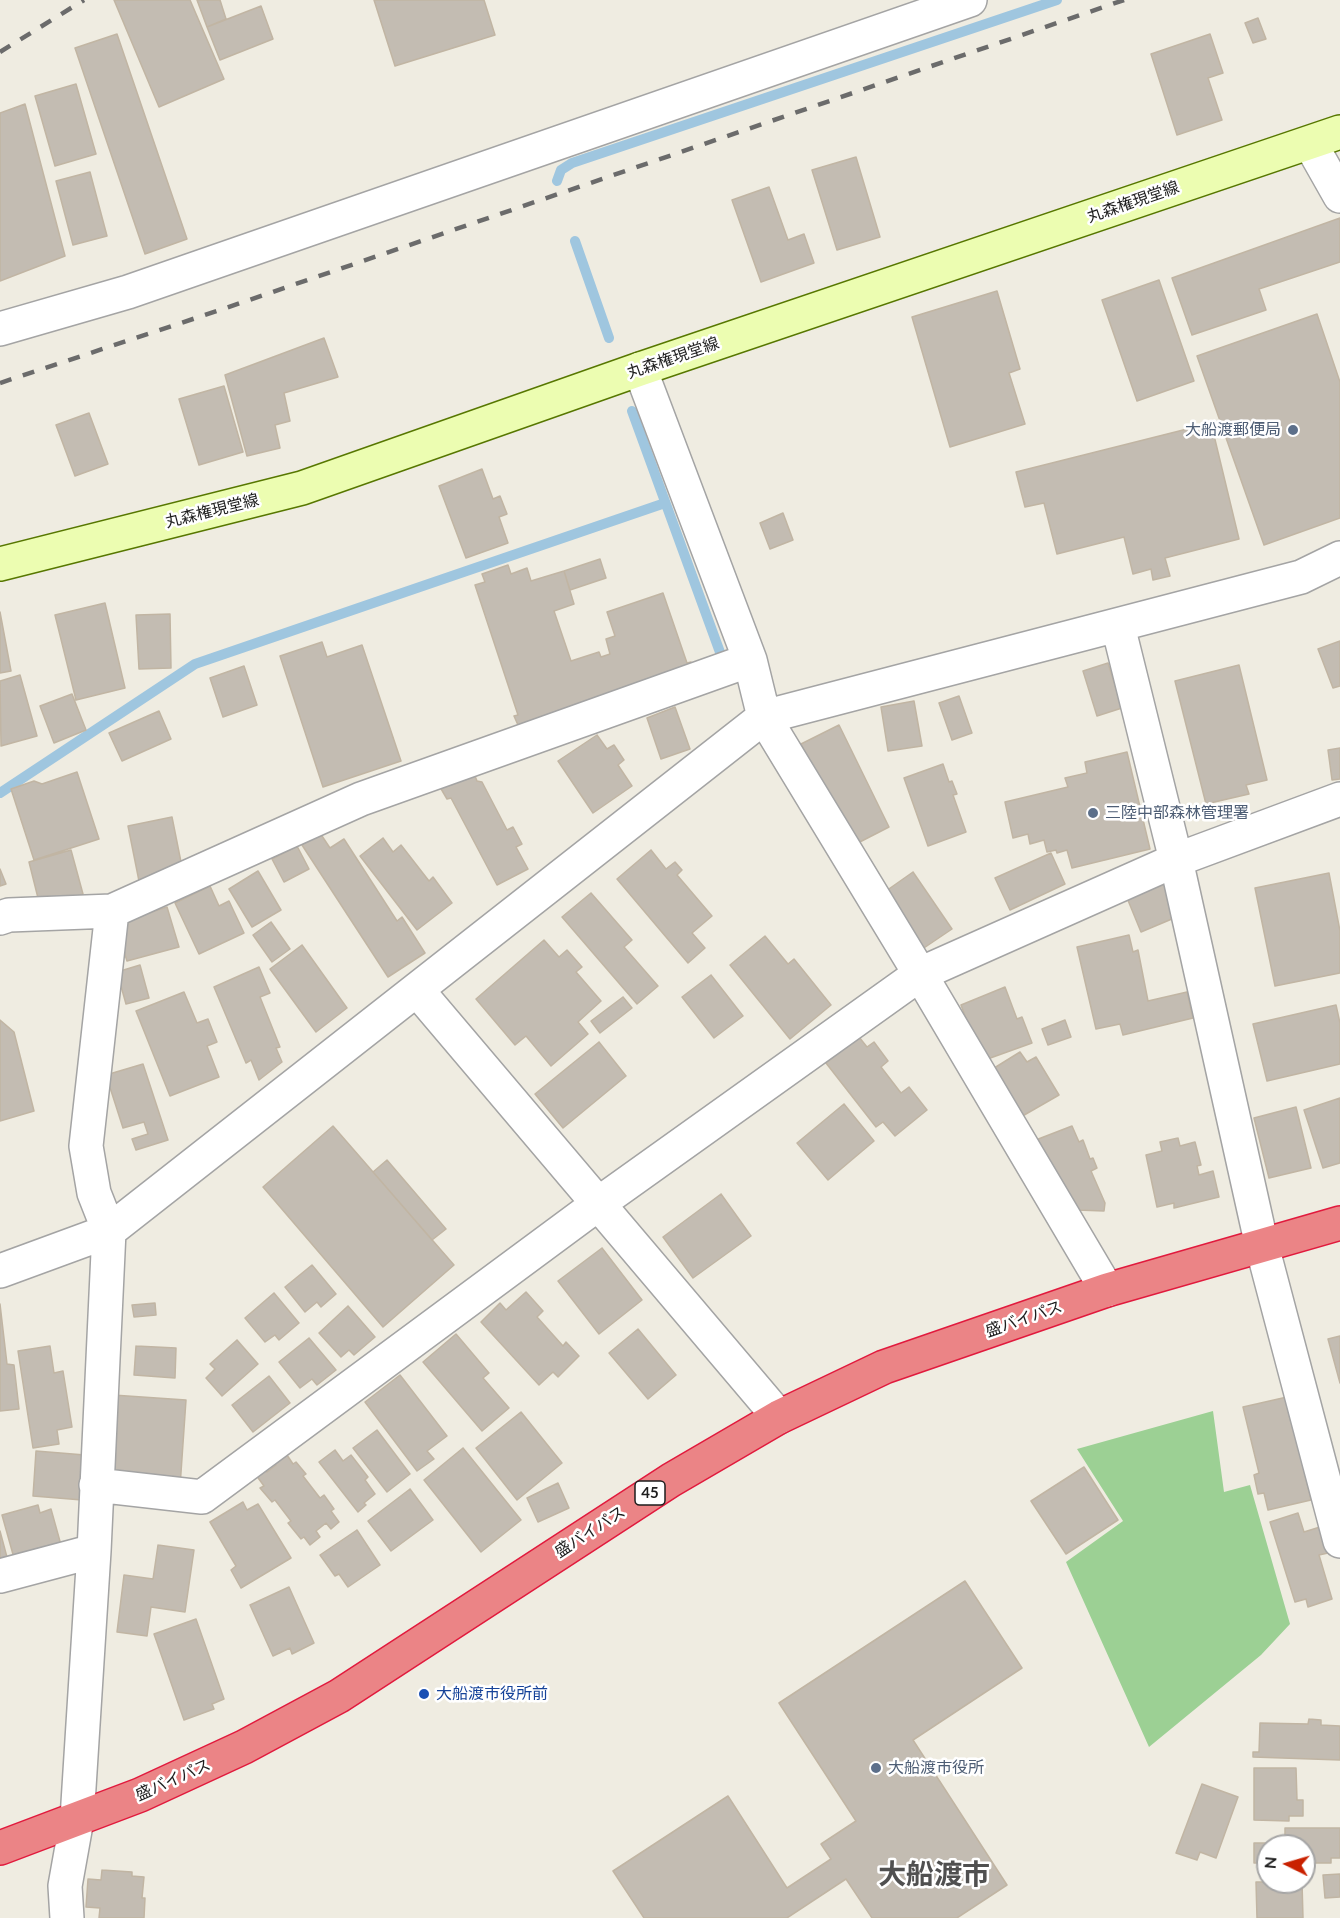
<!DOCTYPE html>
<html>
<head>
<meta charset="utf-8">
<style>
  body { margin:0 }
  #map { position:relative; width:1340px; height:1918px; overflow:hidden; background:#efece1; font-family:Lato,sans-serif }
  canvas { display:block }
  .north { position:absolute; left:1256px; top:1834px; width:60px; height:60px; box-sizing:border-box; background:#fff; border:2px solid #a5a5a5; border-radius:50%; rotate:275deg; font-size:16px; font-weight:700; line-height:24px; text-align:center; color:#1d1d1d }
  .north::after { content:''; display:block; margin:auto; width:21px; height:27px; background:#c92100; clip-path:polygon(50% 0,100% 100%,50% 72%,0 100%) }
</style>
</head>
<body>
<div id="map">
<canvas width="1340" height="1918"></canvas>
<div class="north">N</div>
</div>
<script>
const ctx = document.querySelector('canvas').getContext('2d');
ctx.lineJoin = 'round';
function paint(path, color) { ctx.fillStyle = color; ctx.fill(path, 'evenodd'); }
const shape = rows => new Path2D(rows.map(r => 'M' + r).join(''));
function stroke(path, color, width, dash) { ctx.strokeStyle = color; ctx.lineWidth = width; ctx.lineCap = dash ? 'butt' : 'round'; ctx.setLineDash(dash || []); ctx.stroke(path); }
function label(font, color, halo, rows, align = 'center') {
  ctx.font = font + ' Lato,"Noto Sans JP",sans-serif'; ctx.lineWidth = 5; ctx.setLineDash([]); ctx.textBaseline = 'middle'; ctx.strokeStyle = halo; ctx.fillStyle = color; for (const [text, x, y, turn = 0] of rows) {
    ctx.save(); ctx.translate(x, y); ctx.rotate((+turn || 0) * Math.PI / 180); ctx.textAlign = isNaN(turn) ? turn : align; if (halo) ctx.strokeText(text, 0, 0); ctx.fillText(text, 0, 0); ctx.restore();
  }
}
paint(shape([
  [1213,1411,1224,1492,1250,1485,1290,1624,1261,1655,1149,1747,1066,1562,1123,1521,1077,1449]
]), '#9cd094');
stroke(shape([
  [557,181,561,170,572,163,1057,0],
  [575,241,609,338],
  [632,411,721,655],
  [0,793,195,664,665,503]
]), '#9fc6df', 10);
const building = shape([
  [114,0,190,0,224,79,159,107,114,0],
  [197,0,220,0,226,19,207,27,197,0],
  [374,0,484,0,495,35,395,66,374,0],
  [261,6,273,39,220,60,207,27,261,6],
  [1258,18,1266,39,1253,43,1245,23,1258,18],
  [117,34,187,239,145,254,75,48,117,34],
  [1210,34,1223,73,1208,78,1222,120,1177,135,1151,54,1210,34],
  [76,84,96,154,55,166,35,96,76,84],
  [25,104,65,256,0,281,0,113,25,104],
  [856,157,880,237,837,250,812,170,856,157],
  [90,172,107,236,73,245,56,181,90,172],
  [769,187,788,240,804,234,814,263,761,282,732,200,769,187],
  [1340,218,1340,262,1259,289,1266,310,1192,335,1172,278,1340,218],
  [1159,280,1194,381,1137,401,1102,300,1159,280],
  [997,291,1020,369,1009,373,1025,424,950,447,912,317,997,291],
  [1317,314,1340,382,1340,518,1264,545,1197,356,1317,314],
  [324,338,338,377,284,393,290,421,275,425,280,448,247,456,225,375,324,338],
  [224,386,243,452,199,465,179,399,224,386],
  [89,413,108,464,75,476,56,425,89,413],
  [1211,423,1239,539,1165,558,1170,576,1153,580,1151,569,1133,574,1124,537,1057,554,1044,503,1025,507,1016,472,1211,423],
  [482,469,493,499,500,496,507,514,499,517,508,543,466,558,439,486,482,469],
  [783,513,793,540,770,549,760,523,783,513],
  [600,559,606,578,570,590,564,571,600,559],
  [508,565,511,574,527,568,531,581,564,571,574,604,554,611,571,661,599,652,601,657,610,654,606,639,615,636,607,612,663,593,687,663,691,662,694,670,638,685,518,725,514,716,518,715,475,585,485,582,482,574,508,565],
  [105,603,125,688,76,700,55,615,105,603],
  [0,612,11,671,0,673,0,612],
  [170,614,171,668,139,669,136,615,170,614],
  [1340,641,1340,686,1333,688,1318,649,1340,641],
  [322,642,327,657,362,645,401,761,323,787,280,656,322,642],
  [1108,663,1122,708,1097,716,1083,671,1108,663],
  [1239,665,1267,780,1246,785,1249,794,1206,804,1175,681,1239,665],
  [244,666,257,705,223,717,210,678,244,666],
  [20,675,37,736,1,746,0,681,20,675],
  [72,694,86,730,54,743,40,706,72,694],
  [959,696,972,733,952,740,939,703,959,696],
  [914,701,922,746,888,751,881,707,914,701],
  [675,707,690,749,661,759,647,718,675,707],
  [159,711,171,739,122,761,109,733,159,711],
  [839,725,889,827,852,846,801,744,839,725],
  [597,735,607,749,614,745,624,760,618,765,632,786,593,813,558,761,597,735],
  [1340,748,1340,779,1332,780,1328,750,1340,748],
  [1127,752,1150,849,1072,868,1067,850,1057,853,1056,850,1047,852,1044,840,1030,844,1028,834,1013,838,1005,802,1068,787,1065,778,1087,773,1085,762,1127,752],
  [943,764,949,782,952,781,957,794,953,795,966,832,928,846,904,778,943,764],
  [77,772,99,839,34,860,11,789,34,781,42,784,77,772],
  [475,776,477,781,482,782,507,830,513,827,522,844,516,847,528,869,497,885,451,798,447,799,440,787,475,776],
  [172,817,184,877,140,886,128,826,172,817],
  [320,833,330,848,344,839,397,921,402,917,425,953,388,977,302,845,320,833],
  [383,838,393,852,401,845,429,881,433,877,452,903,417,930,360,856,383,838],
  [297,846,309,869,284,882,272,859,297,846],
  [71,850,83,894,40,906,29,862,71,850],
  [651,850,666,869,675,862,682,870,677,875,712,916,692,933,705,948,688,963,617,879,651,850],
  [1051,853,1065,884,1010,910,995,878,1051,853],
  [0,869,6,884,0,886,0,869],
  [258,871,281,910,252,927,229,889,258,871],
  [913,872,952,929,915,954,876,898,913,872],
  [1329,873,1340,931,1340,973,1275,986,1255,888,1329,873],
  [1164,878,1179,916,1141,932,1125,893,1164,878],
  [210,886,219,906,229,901,244,933,199,954,175,903,210,886],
  [591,893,632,940,624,947,658,986,637,1004,562,917,591,893],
  [167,907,179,947,127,961,115,924,167,907],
  [271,922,290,949,272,962,253,935,271,922],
  [1129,935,1133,952,1138,950,1148,1001,1187,992,1193,1018,1123,1035,1120,1024,1096,1029,1077,947,1129,935],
  [765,936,788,964,794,959,831,1005,790,1039,730,965,765,936],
  [544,940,559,957,567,950,582,967,576,972,601,1001,578,1022,588,1034,551,1066,526,1036,515,1045,476,999,544,940],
  [302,945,347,1008,316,1032,270,969,302,945],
  [140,965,149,998,126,1004,117,972,140,965],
  [259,967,270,993,260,997,280,1047,276,1048,282,1062,259,1080,251,1060,246,1063,214,987,259,967],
  [711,975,743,1016,714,1038,682,997,711,975],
  [1005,987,1017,1019,1022,1017,1032,1043,982,1061,961,1005,1005,987],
  [184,992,197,1023,208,1019,217,1042,207,1046,219,1077,170,1096,136,1011,184,992],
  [623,997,632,1008,600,1033,591,1021,623,997],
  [1336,1005,1340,1023,1340,1064,1267,1081,1253,1024,1336,1005],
  [0,1020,14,1032,34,1111,0,1121,0,1020],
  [1065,1020,1071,1037,1048,1045,1042,1029,1065,1020],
  [859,1037,867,1047,874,1042,888,1061,881,1067,901,1093,909,1087,927,1110,895,1136,883,1122,876,1127,826,1063,859,1037],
  [599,1042,626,1076,563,1128,535,1094,599,1042],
  [1020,1052,1027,1062,1036,1057,1059,1095,1019,1118,991,1070,1020,1052],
  [143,1064,168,1140,136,1150,132,1139,148,1134,144,1122,123,1128,106,1075,143,1064],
  [1340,1098,1340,1163,1323,1168,1304,1110,1340,1098],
  [844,1104,874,1141,828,1180,797,1143,844,1104],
  [1296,1107,1311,1168,1269,1178,1254,1118,1296,1107],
  [333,1126,454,1265,383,1327,263,1187,333,1126],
  [1072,1126,1079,1142,1083,1140,1090,1159,1093,1158,1097,1168,1091,1171,1105,1203,1104,1211,1077,1210,1028,1143,1072,1126],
  [1178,1138,1180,1146,1195,1142,1201,1165,1197,1166,1199,1175,1213,1171,1219,1197,1174,1208,1174,1203,1157,1207,1146,1155,1162,1151,1160,1142,1178,1138],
  [387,1160,446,1229,432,1240,373,1172,387,1160],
  [721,1194,751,1236,693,1278,663,1237,721,1194],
  [602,1248,642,1300,599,1334,558,1281,602,1248],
  [312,1265,336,1294,321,1307,317,1302,305,1312,285,1287,312,1265],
  [526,1292,543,1311,537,1317,563,1346,566,1342,579,1356,558,1377,553,1372,539,1385,481,1322,500,1303,506,1310,526,1292],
  [274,1293,299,1323,279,1340,275,1335,265,1342,245,1318,274,1293],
  [155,1303,156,1315,134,1317,132,1305,155,1303],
  [0,1304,7,1364,14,1365,19,1409,0,1411,0,1304],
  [348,1306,375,1337,354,1355,349,1350,341,1357,319,1333,348,1306],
  [638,1329,676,1375,648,1399,609,1353,638,1329],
  [456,1334,489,1373,483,1378,509,1408,482,1431,423,1362,456,1334],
  [1340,1336,1340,1383,1328,1339,1340,1336],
  [309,1338,336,1370,317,1385,312,1379,300,1388,279,1362,309,1338],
  [237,1340,258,1364,222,1396,206,1378,215,1369,210,1364,237,1340],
  [50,1346,54,1373,63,1371,72,1427,57,1430,59,1444,33,1448,18,1351,50,1346],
  [136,1346,176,1348,175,1378,134,1375,136,1346],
  [400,1375,447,1436,427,1451,434,1459,417,1471,365,1402,400,1375],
  [269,1376,290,1403,253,1432,232,1405,269,1376],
  [113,1395,186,1400,180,1487,107,1482,113,1395],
  [1287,1397,1311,1500,1268,1510,1264,1493,1258,1494,1254,1475,1259,1473,1243,1407,1287,1397],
  [521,1412,562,1463,517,1500,476,1448,521,1412],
  [377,1430,410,1474,387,1492,353,1448,377,1430],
  [463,1448,521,1520,481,1552,424,1480,463,1448],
  [335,1450,343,1461,351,1455,368,1477,365,1480,375,1494,364,1503,366,1505,358,1512,319,1462,335,1450],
  [36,1451,85,1455,82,1500,33,1496,36,1451],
  [285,1452,293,1464,296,1462,306,1474,303,1476,320,1498,324,1495,334,1509,331,1511,339,1522,331,1529,326,1523,316,1531,320,1537,310,1545,304,1537,301,1539,288,1523,291,1521,275,1500,272,1502,260,1488,264,1486,256,1475,264,1468,267,1472,276,1465,273,1461,285,1452],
  [1084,1467,1118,1520,1066,1554,1031,1501,1084,1467],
  [558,1483,569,1508,538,1522,527,1498,558,1483],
  [410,1489,433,1520,391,1551,368,1521,410,1489],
  [243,1502,247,1510,258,1504,291,1558,241,1588,231,1570,236,1566,210,1522,243,1502],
  [38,1505,40,1513,51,1509,61,1545,14,1558,2,1515,38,1505],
  [1298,1513,1304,1532,1320,1527,1328,1553,1319,1555,1332,1599,1308,1607,1306,1599,1295,1602,1270,1522,1298,1513],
  [357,1530,380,1565,348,1587,339,1574,335,1576,320,1555,357,1530],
  [0,1531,8,1561,0,1563,0,1531],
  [158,1545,194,1550,185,1612,151,1607,147,1636,117,1632,124,1575,153,1579,158,1545],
  [965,1581,1022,1668,913,1740,1007,1885,957,1918,872,1918,846,1879,787,1918,644,1918,613,1871,728,1796,787,1888,831,1859,821,1844,856,1821,779,1703,965,1581],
  [289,1587,314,1643,292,1654,290,1648,273,1656,250,1605,289,1587],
  [196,1619,224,1699,212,1704,214,1709,184,1720,154,1634,196,1619],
  [1309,1719,1321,1720,1321,1725,1340,1726,1340,1760,1253,1757,1253,1752,1259,1752,1260,1723,1308,1724,1309,1719],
  [1254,1768,1296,1768,1297,1800,1303,1800,1303,1816,1289,1816,1289,1821,1254,1820,1254,1768],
  [1202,1784,1238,1797,1216,1858,1200,1852,1197,1860,1176,1853,1202,1784],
  [1285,1828,1340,1828,1340,1858,1331,1858,1331,1863,1304,1863,1304,1846,1268,1846,1268,1863,1254,1863,1254,1843,1285,1843,1285,1828],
  [102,1870,132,1872,132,1876,144,1877,142,1898,145,1898,144,1918,99,1918,100,1908,86,1907,88,1879,101,1880,102,1870],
  [1340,1874,1340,1897,1325,1898,1323,1875,1340,1874],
  [1256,1882,1302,1882,1303,1918,1257,1918,1256,1882]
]);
paint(building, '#c3bcb2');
stroke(building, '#c1b5a3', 1.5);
const street = shape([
  [1310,143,1340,196],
  [0,329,128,292,970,0],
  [640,369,750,660,764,717,920,974,1107,1290],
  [1118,626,1176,860,1262,1246,1340,1541],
  [0,918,9,915,112,911,361,799,750,660],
  [417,990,779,1417],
  [0,1271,109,1231,764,717,1301,577,1340,558],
  [96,1485,202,1497,598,1204,920,974,1176,860,1340,799],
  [0,1576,94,1551],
  [67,1918,65,1886,77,1819,94,1551,109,1231,94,1193,86,1146,112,911]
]);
const secondary = shape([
  [0,564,302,488,640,369,1340,132]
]);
const highway = shape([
  [0,1848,140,1795,244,1747,339,1696,671,1480,779,1417,884,1367,1107,1290,1340,1223]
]);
stroke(street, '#a4a4a4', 36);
stroke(secondary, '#577700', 36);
stroke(highway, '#e11a3d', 36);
stroke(street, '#fff', 33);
stroke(secondary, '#ecfdb1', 33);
stroke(highway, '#eb8486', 33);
stroke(shape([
  [0,52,84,0],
  [0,383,220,310,1124,0]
]), '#6b6b6b', 4.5, [12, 12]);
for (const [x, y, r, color] of [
  [1293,430,6,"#5c6f8a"],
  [1093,813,6,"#5c6f8a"],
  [424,1694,6,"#1a4fb4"],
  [876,1768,6,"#5c6f8a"]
]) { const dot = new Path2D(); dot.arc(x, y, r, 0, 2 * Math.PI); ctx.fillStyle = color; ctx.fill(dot); stroke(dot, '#fff', 2); }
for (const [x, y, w] of [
  [650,1493,30]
]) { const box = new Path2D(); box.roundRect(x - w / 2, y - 12, w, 24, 4.5); ctx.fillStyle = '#fff'; ctx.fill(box); stroke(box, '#1d1d1d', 1.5); }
label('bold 15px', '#1d1d1d', null, [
  ["45",650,1493]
]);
label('16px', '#1d1d1d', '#fff', [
  ["丸森権現堂線",1133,202,-19],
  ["丸森権現堂線",673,358,-19],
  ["丸森権現堂線",212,511,-14],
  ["盛バイパス",1024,1319,-19],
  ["盛バイパス",590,1532,-33],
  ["盛バイパス",173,1780,-24]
]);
label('16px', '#4e5e75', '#fff', [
  ["大船渡郵便局",1281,430,"right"],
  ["三陸中部森林管理署",1105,813],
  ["大船渡市役所",888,1768]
], 'left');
label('16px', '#164399', '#fff', [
  ["大船渡市役所前",436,1694]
], 'left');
label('bold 28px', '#505050', '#fff', [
  ["大船渡市",934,1875]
]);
</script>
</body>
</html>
